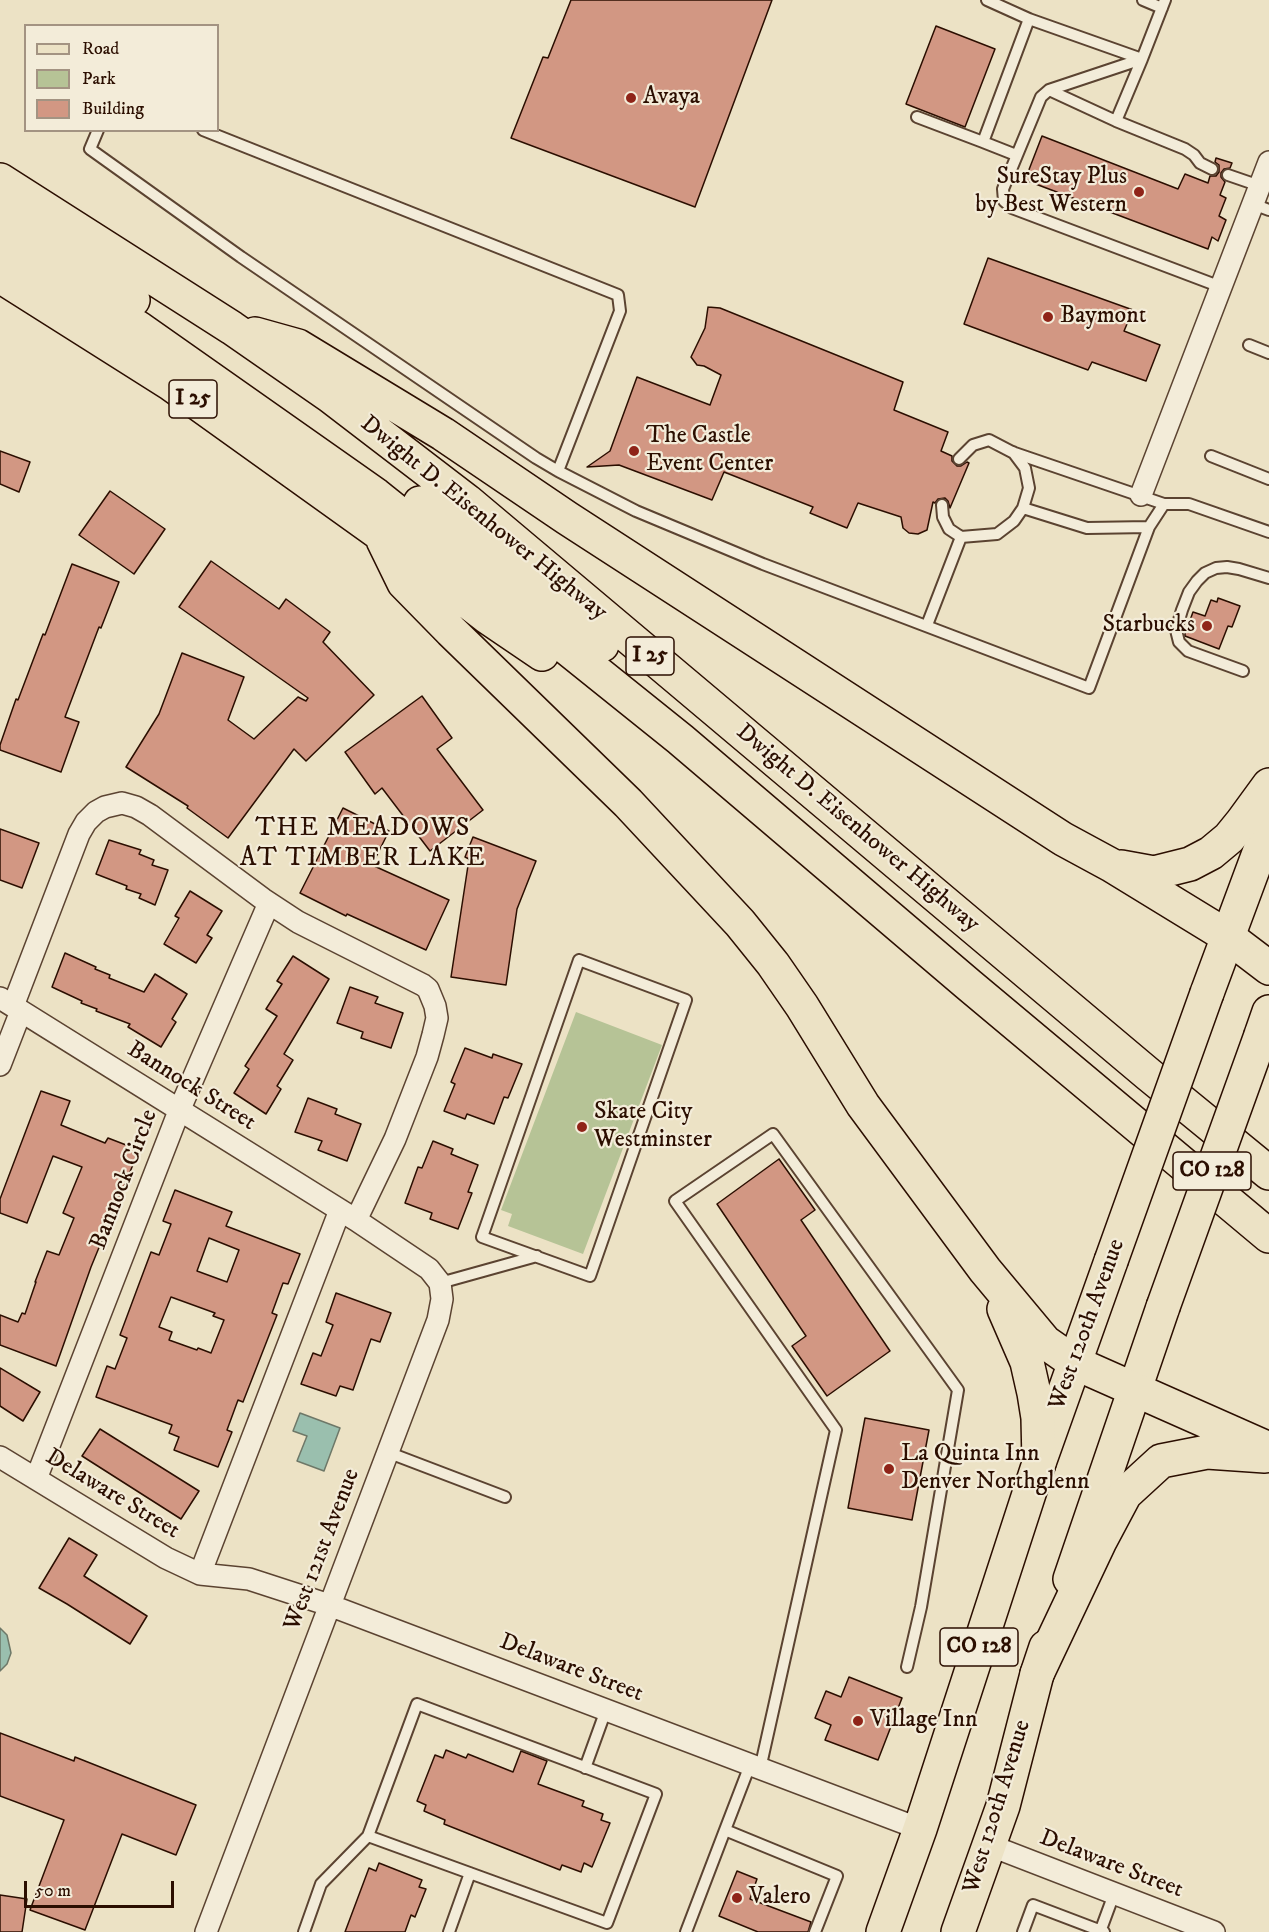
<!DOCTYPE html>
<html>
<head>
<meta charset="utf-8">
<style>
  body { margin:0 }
  #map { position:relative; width:1269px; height:1932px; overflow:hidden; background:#ece2c5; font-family:"IM FELL DW Pica",serif }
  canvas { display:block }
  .legend { position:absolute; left:24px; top:24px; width:195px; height:108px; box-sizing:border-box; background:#f3ecd9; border:2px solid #a39382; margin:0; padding:8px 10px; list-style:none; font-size:18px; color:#2b0e00 }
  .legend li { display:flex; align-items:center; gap:12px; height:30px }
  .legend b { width:30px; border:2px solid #a39382 }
  .scale { position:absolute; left:24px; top:1881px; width:150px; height:27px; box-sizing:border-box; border:3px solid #2b0e00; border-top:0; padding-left:8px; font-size:18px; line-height:21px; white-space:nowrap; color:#2b0e00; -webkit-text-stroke:4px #f3ecd9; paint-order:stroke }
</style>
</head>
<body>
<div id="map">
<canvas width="1269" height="1932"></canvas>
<ul class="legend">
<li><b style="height:8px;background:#ece2c5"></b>Road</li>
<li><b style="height:16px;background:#b6c396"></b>Park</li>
<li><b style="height:16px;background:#d29783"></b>Building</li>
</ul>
<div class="scale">50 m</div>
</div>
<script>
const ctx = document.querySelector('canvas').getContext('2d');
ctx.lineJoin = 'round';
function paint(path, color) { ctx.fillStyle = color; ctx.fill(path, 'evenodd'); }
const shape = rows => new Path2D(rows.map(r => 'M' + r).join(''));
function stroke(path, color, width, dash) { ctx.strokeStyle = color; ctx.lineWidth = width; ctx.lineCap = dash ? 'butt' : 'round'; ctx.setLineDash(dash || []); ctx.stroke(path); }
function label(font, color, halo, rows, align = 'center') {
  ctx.font = font + ' "IM FELL DW Pica",serif'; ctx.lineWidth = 4.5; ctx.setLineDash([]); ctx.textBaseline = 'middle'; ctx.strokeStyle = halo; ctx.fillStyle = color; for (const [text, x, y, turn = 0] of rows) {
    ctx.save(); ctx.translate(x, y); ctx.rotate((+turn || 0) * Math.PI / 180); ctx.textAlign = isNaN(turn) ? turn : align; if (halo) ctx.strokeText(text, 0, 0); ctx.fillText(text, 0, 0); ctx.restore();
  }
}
paint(shape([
  [576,1012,662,1045,583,1254,508,1226,512,1214,501,1210]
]), '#b6c396');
const water = shape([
  [300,1413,340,1428,324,1471,297,1461,307,1436,293,1431,300,1413],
  [0,1628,7,1635,11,1653,7,1664,0,1671,0,1628]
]);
paint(water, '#9abfae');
stroke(water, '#6e7868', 1.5);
const building = shape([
  [571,0,772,0,695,207,511,138,543,57,548,58,571,0],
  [936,26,995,49,965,127,906,104,936,26],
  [1042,136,1178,189,1185,174,1208,183,1210,176,1216,176,1219,172,1219,165,1215,162,1216,158,1232,163,1230,168,1224,169,1221,173,1221,177,1225,182,1220,195,1226,198,1219,216,1226,220,1218,241,1212,237,1208,249,1025,180,1042,136],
  [988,258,1133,310,1124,331,1160,345,1146,381,1092,362,1088,370,964,324,988,258],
  [708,307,720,308,903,382,894,410,948,432,941,451,952,456,952,461,957,466,961,466,967,462,969,463,950,508,948,501,945,498,938,499,935,503,933,502,927,530,918,534,909,533,903,528,901,517,858,503,847,528,810,513,813,507,724,472,712,500,619,465,587,467,610,451,637,377,710,405,721,375,704,366,697,365,691,357,705,328,708,307],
  [0,451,30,462,19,492,0,484,0,451],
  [110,491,165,529,134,574,79,535,110,491],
  [211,561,279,609,286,599,330,632,323,642,374,695,306,761,294,749,228,838,187,808,188,806,126,767,159,714,182,653,244,677,228,720,254,739,298,697,306,701,308,698,179,607,211,561],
  [72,564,119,582,101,628,99,627,65,717,79,722,61,772,0,750,0,745,16,699,18,700,43,634,45,635,72,564],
  [1218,598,1240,606,1232,627,1228,626,1219,649,1185,636,1185,634,1193,612,1205,616,1211,600,1217,602,1218,598],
  [422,696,452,738,437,749,483,810,430,851,382,788,375,794,345,752,422,696],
  [343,808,389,831,372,865,449,900,426,950,347,914,346,916,300,893,343,808],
  [0,829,39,843,22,888,0,880,0,829],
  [473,837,536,861,517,909,506,985,451,977,469,859,465,857,473,837],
  [109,840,141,850,139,854,154,860,152,865,168,870,155,905,139,898,141,894,126,889,127,886,96,874,109,840],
  [190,891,222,911,207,935,212,938,196,963,164,944,179,918,175,916,190,891],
  [65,953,96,967,95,969,110,975,109,978,144,992,155,974,187,994,172,1019,176,1022,161,1047,128,1027,130,1024,96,1011,97,1009,81,1003,82,1001,52,987,65,953],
  [293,956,329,979,284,1054,293,1060,277,1086,281,1089,266,1114,234,1093,249,1069,245,1066,277,1016,266,1009,282,984,277,981,293,956],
  [350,987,378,997,375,1003,403,1013,391,1048,361,1038,363,1032,337,1023,350,987],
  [465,1048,492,1058,493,1054,522,1064,508,1098,504,1097,494,1124,467,1114,465,1119,444,1111,455,1084,451,1082,465,1048],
  [41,1091,70,1101,61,1125,105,1143,108,1138,139,1150,91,1267,56,1366,0,1345,0,1315,18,1322,22,1313,25,1314,36,1282,35,1282,47,1251,59,1255,74,1218,63,1213,82,1167,53,1156,27,1223,0,1213,0,1199,41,1091],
  [308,1098,337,1109,335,1114,361,1124,347,1161,318,1150,322,1141,295,1132,308,1098],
  [433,1141,453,1149,451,1154,478,1165,468,1192,472,1193,458,1229,430,1219,432,1213,405,1203,418,1167,422,1168,433,1141],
  [779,1159,815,1210,801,1220,890,1351,827,1396,792,1346,806,1336,717,1204,779,1159],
  [175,1190,232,1212,226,1226,300,1254,288,1284,283,1283,272,1313,277,1315,243,1402,238,1400,227,1430,232,1432,218,1467,174,1450,179,1437,169,1433,172,1425,96,1397,107,1366,115,1369,127,1338,120,1335,139,1284,151,1252,159,1255,171,1224,163,1221,175,1190],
  [209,1238,239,1250,227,1282,197,1271,209,1238],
  [171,1297,215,1313,213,1316,224,1320,211,1353,198,1348,197,1350,169,1340,172,1332,159,1327,171,1297],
  [336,1293,391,1313,380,1342,371,1339,353,1390,340,1386,336,1396,301,1384,313,1353,321,1356,333,1325,326,1322,336,1293],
  [0,1368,40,1392,23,1421,0,1406,0,1368],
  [865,1418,929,1430,912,1520,848,1508,865,1418],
  [100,1429,199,1491,181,1519,82,1456,100,1429],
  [69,1538,97,1555,84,1576,147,1616,130,1644,67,1604,39,1588,69,1538],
  [849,1677,902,1698,878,1760,825,1740,831,1725,815,1718,826,1691,841,1697,849,1677],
  [0,1733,74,1761,75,1757,196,1805,176,1855,122,1834,85,1930,30,1910,64,1820,0,1796,0,1733],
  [446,1750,466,1758,468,1754,513,1772,521,1751,547,1761,538,1784,584,1801,582,1806,603,1814,601,1820,610,1823,592,1867,584,1863,581,1872,562,1865,560,1870,444,1824,445,1820,424,1811,426,1805,417,1801,435,1755,443,1758,446,1750],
  [379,1863,422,1880,419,1887,426,1889,415,1917,411,1915,405,1932,345,1932,369,1868,376,1871,379,1863],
  [737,1871,757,1879,750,1899,811,1922,808,1932,758,1932,719,1916,737,1871],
  [0,1895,27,1899,22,1932,0,1932,0,1895]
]);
paint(building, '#d29783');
stroke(building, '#2b0e00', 1.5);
const service = shape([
  [987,0,1029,19],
  [1143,0,1162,8],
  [1165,0,1142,59,1049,90,1041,97,1003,189,1004,201,1012,208,1221,287],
  [917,117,983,142,1029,19,1142,59,1116,121,1049,90],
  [1116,121,1185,149,1194,155,1200,163,1212,169],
  [98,130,90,149,241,257,536,458,558,471,636,511,763,564,1089,688,1149,527,1164,504],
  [203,130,618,295,620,311,558,471],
  [983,142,1016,155],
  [1228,175,1260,186],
  [1253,204,1269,210],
  [1249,345,1269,353],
  [1211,456,1269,479],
  [959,459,973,445,989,440,1012,452,1164,504,1189,504,1269,532],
  [942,505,943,517,949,529,961,537,997,534,1014,521,1023,508,1029,488,1025,468,1013,452],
  [1023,508,1087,528,1149,527],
  [927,625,961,537],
  [1243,671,1188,651,1179,642,1176,630,1182,610,1189,592,1197,581,1205,573,1216,568,1227,567,1239,569,1269,578],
  [579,960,686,1000,590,1276,482,1237,579,960],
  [440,1283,537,1256],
  [387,1452,505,1497],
  [417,1704,656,1794,607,1923,368,1836,417,1704],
  [585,1768,606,1710],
  [760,1769,836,1430,675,1201,773,1134,958,1390,921,1607,907,1667],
  [725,1830,750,1765],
  [304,1932,321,1884,368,1836],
  [449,1932,470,1873],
  [686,1932,725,1830,837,1876,815,1932],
  [1023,1932,1033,1905,1104,1932],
  [1100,1932,1114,1894]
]);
const minor = shape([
  [1141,495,1269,162],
  [0,998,356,1220,429,1269,440,1283,442,1299,438,1320,206,1932],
  [13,1006,79,834,86,822,96,812,105,807,122,803,136,807,150,815,263,899,298,922,423,985,428,989,435,1006,437,1018,433,1035,427,1057,395,1139,356,1220],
  [0,1065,21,1011],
  [0,1457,166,1558,200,1574,340,1210],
  [36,1479,179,1111,269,903],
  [200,1574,249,1579,329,1605,920,1829],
  [989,1845,1214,1932]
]);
const primary = shape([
  [1207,993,1269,826],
  [1261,1035,1269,1012],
  [1070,1579,1163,1307],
  [883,1932,920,1829,1039,1463,1111,1261],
  [958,1932,1003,1806,1037,1674,1046,1647]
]);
const motorway = shape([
  [0,180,232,328,330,396,467,501,1148,1074,1269,1173],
  [0,210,32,229,133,300],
  [0,240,140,329,376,495,680,739,969,985,1269,1236],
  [0,276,171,384,379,533,486,616,542,654],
  [255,334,298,346,443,434,567,518,1063,839,1111,865,1227,936,1269,968],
  [420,503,514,573,602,645],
  [383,540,404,583,451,631,628,803,740,923,773,964,802,1006,863,1105,985,1270,1045,1342,1075,1363,1269,1449],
  [1121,867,1154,873,1190,864,1211,853,1229,838,1242,822,1269,785],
  [1004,1309,1027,1362,1034,1393,1038,1418,1039,1463],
  [1037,1674,1100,1541,1125,1494,1161,1461,1207,1452,1265,1456]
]);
stroke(service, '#5b4331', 14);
stroke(minor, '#5b4331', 24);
stroke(primary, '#2b0e00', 36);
stroke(motorway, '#2b0e00', 36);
stroke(service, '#f3ecd9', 10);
stroke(minor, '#f3ecd9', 21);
stroke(primary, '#ece2c5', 33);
stroke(motorway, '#ece2c5', 33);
const primaryBridge = shape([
  [1111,1261,1207,993],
  [1163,1307,1261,1035]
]);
stroke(primaryBridge, '#2b0e00', 36, []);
stroke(primaryBridge, '#ece2c5', 33);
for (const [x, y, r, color] of [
  [631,98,6,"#8f2418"],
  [1139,192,6,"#8f2418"],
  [1048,317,6,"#8f2418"],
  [634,451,6,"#8f2418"],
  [1207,626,6,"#8f2418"],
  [582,1127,6,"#8f2418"],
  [889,1469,6,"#8f2418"],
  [858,1721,6,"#8f2418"],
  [737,1898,6,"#8f2418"]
]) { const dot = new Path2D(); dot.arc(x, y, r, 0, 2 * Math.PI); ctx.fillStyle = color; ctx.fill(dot); stroke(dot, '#f3ecd9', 2); }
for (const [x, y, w] of [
  [193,399,48],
  [650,656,48],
  [1212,1171,78],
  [979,1647,78]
]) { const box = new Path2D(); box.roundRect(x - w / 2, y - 19, w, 38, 4.5); ctx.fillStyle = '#f3ecd9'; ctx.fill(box); stroke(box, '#2b0e00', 1.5); }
label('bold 22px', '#2b0e00', null, [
  ["I 25",193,399],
  ["I 25",650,656],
  ["CO 128",1212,1171],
  ["CO 128",979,1647]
]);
label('24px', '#2b0e00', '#f3ecd9', [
  ["Avaya",643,98],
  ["SureStay Plus",1127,178,"right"],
  ["by Best Western",1127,206,"right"],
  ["Baymont",1060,317],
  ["The Castle",646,437],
  ["Event Center",646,465],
  ["Starbucks",1195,626,"right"],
  ["Skate City",594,1113],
  ["Westminster",594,1141],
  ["La Quinta Inn",901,1455],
  ["Denver Northglenn",901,1483],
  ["Village Inn",870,1721],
  ["Valero",749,1898]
], 'left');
label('24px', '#2b0e00', '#f3ecd9', [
  ["Dwight D. Eisenhower Highway",483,519,39],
  ["Dwight D. Eisenhower Highway",857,829,40],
  ["Bannock Street",191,1087,32],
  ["Bannock Circle",125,1180,-69],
  ["West 120th Avenue",1088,1325,-70],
  ["Delaware Street",112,1495,31],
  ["West 121st Avenue",323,1550,-69],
  ["Delaware Street",571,1669,21],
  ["West 120th Avenue",998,1807,-73],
  ["Delaware Street",1111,1865,21]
]);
ctx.letterSpacing = '1.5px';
label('26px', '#2b0e00', '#f3ecd9', [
  ["THE MEADOWS",363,830],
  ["AT TIMBER LAKE",363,860]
]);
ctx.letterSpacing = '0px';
</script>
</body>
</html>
